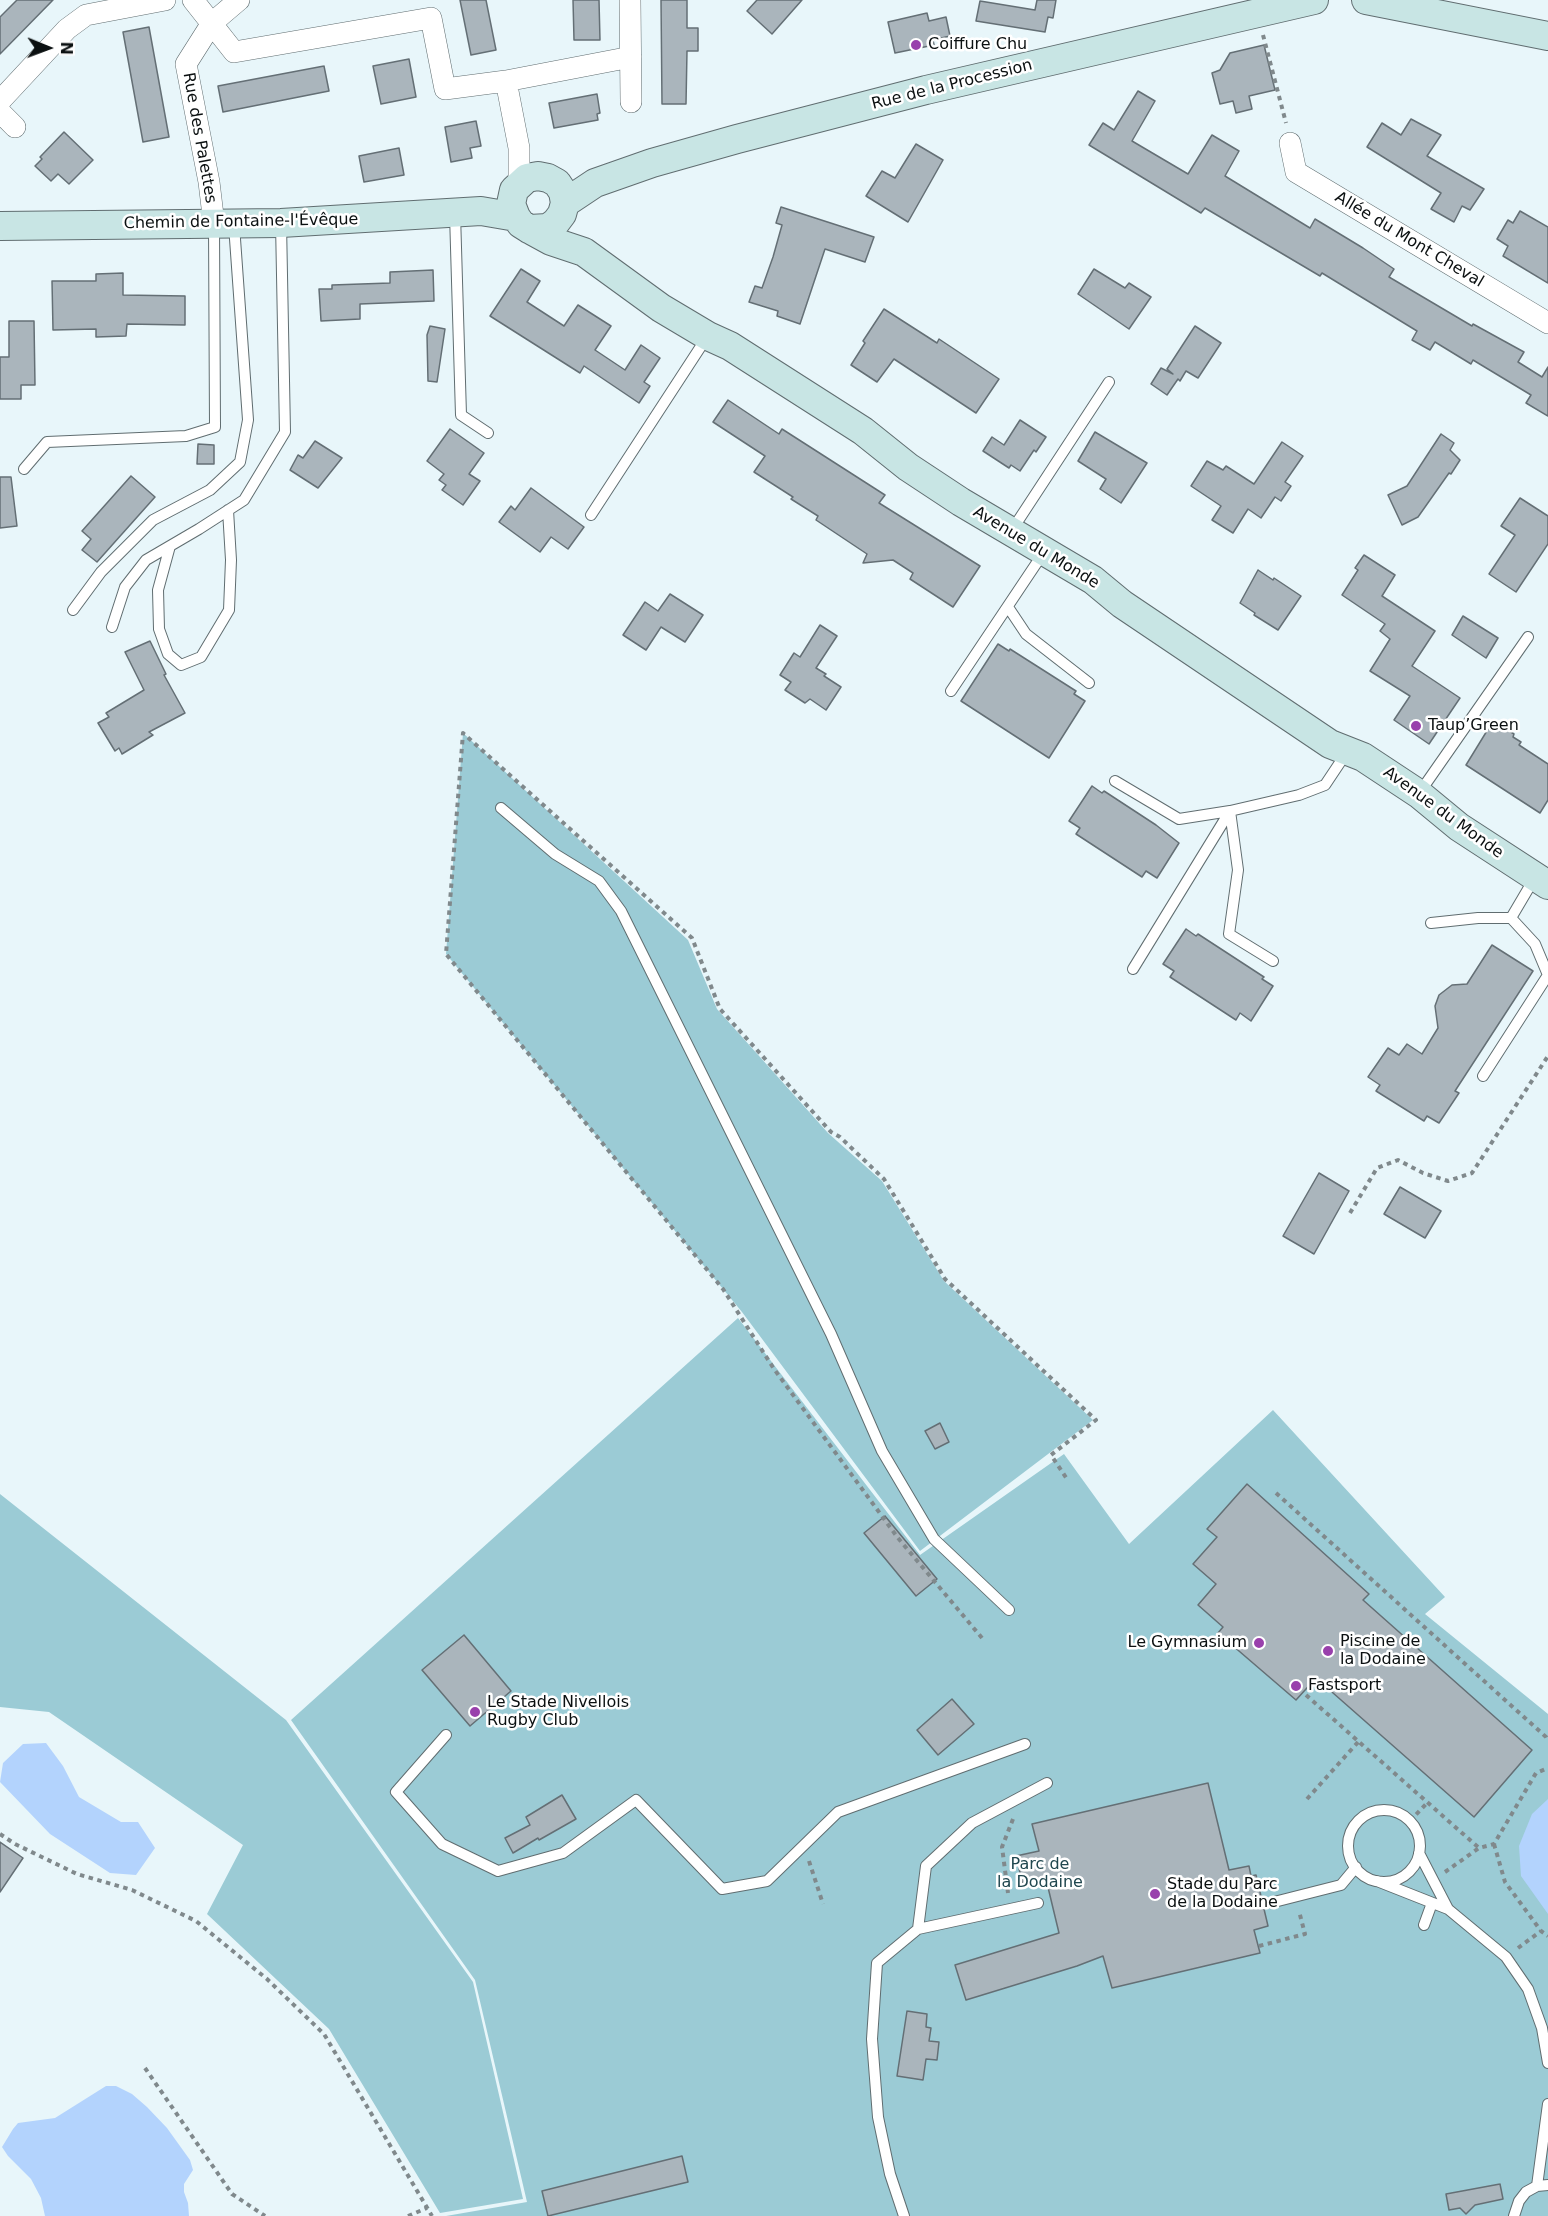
<!DOCTYPE html>
<html>
<head>
<meta charset="utf-8">
<style>
  body { margin:0 }
  #map { position:relative; width:1548px; height:2216px; overflow:hidden; background:#e8f6fa; font-family:"DejaVu Sans",sans-serif }
  canvas { display:block }
  .north { position:absolute; left:18px; top:18px; width:60px; height:60px; -webkit-text-stroke:4px #fff; paint-order:stroke; rotate:91deg; font-size:16px; font-weight:700; line-height:24px; text-align:center; color:#0b1011 }
  .north::after { content:''; display:block; margin:auto; width:21px; height:27px; background:#0b1011; clip-path:polygon(50% 0,100% 100%,50% 72%,0 100%) }
</style>
</head>
<body>
<div id="map">
<canvas width="1548" height="2216"></canvas>
<div class="north">N</div>
</div>
<script>
const ctx = document.querySelector('canvas').getContext('2d');
ctx.lineJoin = 'round';
function paint(path, color) { ctx.fillStyle = color; ctx.fill(path, 'evenodd'); }
const shape = rows => new Path2D(rows.map(r => 'M' + r).join(''));
function stroke(path, color, width, dash) { ctx.strokeStyle = color; ctx.lineWidth = width; ctx.lineCap = dash ? 'butt' : 'round'; ctx.setLineDash(dash || []); ctx.stroke(path); }
function label(font, color, halo, rows, align = 'center') {
  ctx.font = font + ' "DejaVu Sans",sans-serif'; ctx.lineWidth = 5; ctx.setLineDash([]); ctx.textBaseline = 'middle'; ctx.strokeStyle = halo; ctx.fillStyle = color; for (const [text, x, y, turn = 0] of rows) {
    ctx.save(); ctx.translate(x, y); ctx.rotate((+turn || 0) * Math.PI / 180); ctx.textAlign = isNaN(turn) ? turn : align; if (halo) ctx.strokeText(text, 0, 0); ctx.fillText(text, 0, 0); ctx.restore();
  }
}
paint(shape([
  [463,733,688,940,717,1009,828,1133,882,1181,944,1281,1093,1420,920,1551,742,1312,446,954],
  [738,1318,920,1555,1064,1454,1129,1544,1273,1410,1445,1597,1425,1614,1548,1714,1548,2216,446,2216,527,2202,475,1980,291,1720],
  [0,1494,286,1720,473,1982,523,2199,440,2213,329,2029,207,1914,243,1845,49,1712,0,1707]
]), '#9bcbd5');
paint(shape([
  [46,1743,63,1766,79,1797,121,1822,138,1822,155,1848,136,1875,110,1873,50,1834,0,1782,3,1763,23,1744],
  [1548,1799,1548,1914,1521,1876,1519,1846,1532,1814],
  [106,2086,116,2086,132,2094,147,2107,167,2128,190,2160,193,2170,184,2184,184,2192,188,2203,189,2216,45,2216,41,2198,31,2179,8,2156,2,2147,13,2129,18,2123,55,2118]
]), '#b3d3fd');
const building = shape([
  [17,0,53,0,0,54,0,17,17,0],
  [460,0,486,0,496,50,471,55,460,0],
  [573,0,599,0,600,40,574,40,573,0],
  [661,0,687,0,687,28,698,28,698,51,687,51,686,104,662,104,661,0],
  [757,0,802,0,772,34,747,11,757,0],
  [1037,0,1056,0,1053,18,1048,17,1045,32,976,21,980,1,1035,10,1037,0],
  [927,13,929,21,946,17,950,36,933,40,934,45,895,53,888,22,927,13],
  [149,27,169,137,143,142,123,32,149,27],
  [1264,45,1275,90,1249,96,1252,109,1236,113,1233,101,1220,104,1212,73,1220,70,1230,53,1264,45],
  [409,59,416,97,381,104,373,66,409,59],
  [324,66,329,91,223,112,218,86,324,66],
  [1138,91,1155,101,1132,141,1188,174,1212,135,1239,151,1225,176,1310,228,1315,219,1363,248,1394,269,1389,277,1472,326,1473,324,1524,352,1518,362,1542,377,1548,367,1548,416,1526,403,1531,395,1473,360,1471,364,1435,342,1430,350,1412,340,1417,331,1322,273,1320,276,1205,208,1201,213,1089,145,1103,123,1114,130,1138,91],
  [597,94,600,113,597,114,598,120,554,128,549,103,597,94],
  [1411,119,1441,135,1427,156,1484,189,1470,210,1462,206,1454,222,1431,209,1441,193,1367,147,1382,123,1401,135,1411,119],
  [476,121,481,146,470,148,472,158,451,162,445,127,476,121],
  [64,132,93,160,69,184,58,174,51,181,35,166,42,159,40,157,64,132],
  [916,144,943,160,908,222,866,196,882,171,895,178,916,144],
  [399,148,404,175,364,182,359,156,399,148],
  [781,207,874,237,865,262,825,249,800,324,777,316,778,311,749,302,755,286,762,288,773,257,782,225,776,223,781,207],
  [1520,211,1548,227,1548,283,1503,256,1508,246,1497,239,1508,220,1513,223,1520,211],
  [521,269,540,281,527,302,564,326,578,305,611,326,595,350,625,370,641,345,660,358,644,382,650,386,639,403,584,366,580,373,490,316,521,269],
  [1094,269,1125,288,1129,283,1151,297,1129,329,1078,294,1094,269],
  [433,270,434,301,360,304,360,319,321,321,319,289,332,289,332,285,390,283,390,272,433,270],
  [123,273,123,295,185,296,185,325,127,324,126,336,96,337,96,329,53,330,52,281,96,281,96,274,123,273],
  [884,309,937,343,939,339,999,379,976,413,894,359,877,382,851,365,865,343,863,341,884,309],
  [9,321,34,321,35,385,21,385,21,399,0,399,0,357,9,357,9,321],
  [430,326,445,329,437,382,428,381,427,335,430,326],
  [1195,326,1221,343,1198,378,1186,371,1180,381,1178,379,1167,395,1151,384,1161,368,1173,374,1167,369,1195,326],
  [728,400,779,434,782,429,885,495,879,503,980,566,953,607,910,579,913,573,893,560,863,563,867,554,816,520,818,516,791,499,793,497,754,472,765,456,713,422,728,400],
  [1020,420,1046,437,1036,452,1034,450,1020,471,1011,465,1009,468,983,451,992,437,1004,445,1020,420],
  [450,429,484,453,469,474,480,481,463,505,442,490,446,485,439,480,444,474,427,461,450,429],
  [1095,432,1147,463,1121,503,1100,489,1106,479,1078,461,1095,432],
  [1441,434,1454,443,1450,450,1460,460,1451,474,1449,473,1418,517,1402,525,1388,495,1407,486,1441,434],
  [315,441,342,458,318,488,290,470,298,455,303,458,315,441],
  [1282,442,1303,456,1285,482,1291,486,1281,501,1275,497,1261,518,1248,509,1233,533,1212,520,1221,506,1191,486,1207,461,1223,470,1226,466,1254,484,1282,442],
  [198,444,214,445,214,464,197,464,198,444],
  [131,476,155,497,97,562,82,550,91,539,82,531,131,476],
  [0,477,11,477,17,526,0,528,0,477],
  [531,488,584,527,568,549,551,537,540,552,499,522,511,506,515,510,531,488],
  [1520,498,1548,516,1548,544,1516,592,1489,574,1515,535,1501,526,1520,498],
  [1364,555,1395,575,1382,596,1435,631,1412,666,1460,698,1429,744,1394,720,1410,696,1370,671,1390,639,1380,631,1385,624,1342,595,1358,570,1355,568,1364,555],
  [1258,570,1273,580,1274,578,1301,596,1278,630,1254,615,1255,613,1240,603,1258,570],
  [670,594,703,615,685,642,661,627,646,650,623,635,645,602,658,611,670,594],
  [1463,616,1498,638,1486,658,1452,635,1463,616],
  [820,625,837,636,816,668,826,674,824,676,841,687,826,710,810,699,805,703,785,690,791,682,780,675,794,653,800,657,820,625],
  [150,641,166,674,164,675,185,713,149,732,153,735,122,754,119,748,115,751,98,723,109,717,106,713,144,690,125,652,150,641],
  [998,644,1009,651,1010,649,1076,691,1074,694,1085,701,1049,758,961,701,998,644],
  [1493,721,1514,734,1513,737,1521,742,1519,745,1548,764,1548,800,1540,813,1466,765,1493,721],
  [1092,786,1102,793,1104,791,1156,825,1179,843,1157,878,1146,871,1142,877,1076,834,1080,828,1069,821,1092,786],
  [1186,929,1196,936,1198,934,1264,977,1262,979,1273,986,1251,1021,1240,1013,1236,1020,1170,977,1174,971,1163,964,1186,929],
  [1492,945,1533,971,1455,1091,1459,1093,1439,1123,1427,1116,1424,1121,1376,1091,1380,1085,1368,1077,1388,1048,1399,1055,1407,1044,1422,1054,1438,1028,1435,1006,1439,995,1452,985,1467,984,1492,945],
  [1319,1173,1349,1191,1314,1254,1283,1236,1319,1173],
  [1400,1187,1441,1211,1425,1238,1384,1214,1400,1187],
  [940,1423,949,1442,935,1449,925,1431,940,1423],
  [1247,1484,1369,1594,1363,1600,1532,1750,1474,1817,1316,1678,1296,1700,1218,1633,1223,1627,1198,1605,1216,1584,1193,1564,1217,1537,1207,1529,1247,1484],
  [885,1516,937,1579,916,1596,864,1533,885,1516],
  [464,1635,511,1691,470,1726,422,1670,464,1635],
  [952,1699,974,1724,938,1755,917,1730,952,1699],
  [1208,1783,1229,1870,1249,1866,1251,1876,1256,1875,1268,1926,1254,1930,1260,1953,1112,1988,1103,1956,1077,1966,966,2000,955,1965,1059,1933,1046,1879,1023,1885,1016,1856,1039,1851,1032,1824,1208,1783],
  [562,1795,576,1819,539,1840,538,1838,513,1853,505,1838,530,1825,526,1817,562,1795],
  [0,1842,23,1858,0,1892,0,1842],
  [907,2011,927,2014,926,2027,931,2028,929,2041,939,2042,937,2060,926,2059,923,2080,897,2076,907,2011],
  [682,2156,688,2182,548,2216,542,2191,682,2156],
  [1500,2184,1503,2199,1475,2205,1466,2214,1460,2208,1449,2210,1446,2194,1500,2184]
]);
paint(building, '#aab5bc');
stroke(building, '#646f75', 1.5);
const lane = shape([
  [455,214,461,415,488,433],
  [24,469,47,442,186,436,215,427,214,225],
  [591,515,707,337],
  [1012,530,1109,382],
  [170,546,158,590,159,629,168,654,181,665,201,657,229,610,231,560,228,510],
  [1008,607,1026,634,1089,683],
  [73,610,101,572,153,520,210,490,240,462,248,420,234,225],
  [112,627,125,587,146,560,199,529,244,500,285,432,281,223],
  [951,691,1044,552],
  [1115,781,1179,819,1230,811,1238,870,1229,934,1273,961],
  [1420,792,1528,637],
  [501,808,555,854,599,881,621,911,831,1334,882,1451,934,1539,1009,1610],
  [1431,923,1478,918,1511,918,1534,879],
  [1133,969,1230,811,1299,795,1325,785,1347,752],
  [1483,1076,1548,975,1535,944,1511,918],
  [446,1735,396,1792,442,1844,498,1871,563,1853,636,1800,722,1889,767,1881,838,1812,1025,1744],
  '1348 1846a36 36 0 1 1 72 0a36 36 0 1 1-72 0Z',
  [1419,1853,1448,1909],
  [1377,1881,1448,1909,1506,1957,1528,1989,1542,2028,1548,2063],
  [1274,1902,1341,1885,1356,1867],
  [1424,1925,1432,1903],
  [918,1929,926,1866,972,1823,1047,1783],
  [1537,2186,1548,2104],
  [904,2216,890,2174,878,2117,872,2039,877,1963,918,1929,1038,1903],
  [1514,2216,1519,2201,1526,2192,1537,2186,1548,2185]
]);
const street = shape([
  [193,0,234,52,431,18,445,89,506,81,631,57],
  [630,0,631,102],
  [506,81,519,148,519,183],
  [0,101,67,29,86,15,165,0],
  [0,112,15,127],
  [1290,143,1296,172,1548,323],
  [214,224,209,182,186,64,212,23,239,0]
]);
const secondary = shape([
  [1366,0,1548,36],
  [565,203,595,183,652,163,737,139,926,90,1314,0],
  [0,226,281,223,481,211,516,217],
  [529,229,548,228,556,222,562,214,565,203,563,192,557,183,548,178,538,176,527,178,514,190,511,204,516,217,521,224,529,229,551,241,584,252,661,308,708,336,730,346,863,431,908,467,961,502,1093,580,1122,604,1330,744,1363,757,1419,794,1459,827,1548,885]
]);
stroke(lane, '#606d70', 12);
stroke(street, '#606d70', 22);
stroke(secondary, '#606d70', 30);
stroke(shape([
  [1263,35,1286,123],
  [1350,1213,1377,1168,1398,1160,1423,1173,1448,1181,1472,1173,1548,1056],
  [1276,1493,1546,1737,1548,1741],
  [982,1638,898,1538,774,1369,723,1289,446,954,463,733,692,938,720,1009,831,1132,840,1137,884,1179,945,1279,1096,1420,1051,1455,1067,1479],
  [1306,1695,1479,1848],
  [1307,1799,1359,1741],
  [1410,1821,1428,1802],
  [0,1834,15,1844,77,1874,132,1890,196,1921,267,1979,324,2034,432,2216],
  [1494,1844,1505,1882,1541,1931,1548,1936],
  [809,1861,823,1904],
  [1445,1872,1479,1848,1494,1844,1536,1773,1548,1768],
  [1008,1893,1002,1847,1013,1819],
  [1259,1946,1305,1934,1299,1911],
  [1518,1948,1541,1931],
  [145,2068,232,2194,265,2216],
  [408,2216,427,2208]
]), '#80898c', 4, [4.5, 4.5]);
stroke(lane, '#fff', 10);
stroke(street, '#fff', 21);
stroke(secondary, '#c8e5e4', 28);
for (const [x, y, r, color] of [
  [916,45,6,"#9940ac"],
  [1416,726,6,"#9940ac"],
  [1259,1643,6,"#9940ac"],
  [1328,1651,6,"#9940ac"],
  [1296,1686,6,"#9940ac"],
  [475,1712,6,"#9940ac"],
  [1155,1894,6,"#9940ac"]
]) { const dot = new Path2D(); dot.arc(x, y, r, 0, 2 * Math.PI); ctx.fillStyle = color; ctx.fill(dot); stroke(dot, '#fff', 2); }
label('16px', '#0b1011', '#fff', [
  ["Coiffure Chu",928,45],
  ["Taup’Green",1428,726],
  ["Piscine de",1340,1642],
  ["la Dodaine",1340,1660],
  ["Le Gymnasium",1247,1643,"right"],
  ["Fastsport",1308,1686],
  ["Le Stade Nivellois",487,1703],
  ["Rugby Club",487,1721],
  ["Stade du Parc",1167,1885],
  ["de la Dodaine",1167,1903]
], 'left');
label('16px', '#0b1011', '#fff', [
  ["Rue de la Procession",952,85,-14],
  ["Rue des Palettes",199,138,80],
  ["Chemin de Fontaine-l'Évêque",241,222,-1],
  ["Allée du Mont Cheval",1409,240,31],
  ["Avenue du Monde",1036,548,31],
  ["Avenue du Monde",1443,813,36]
]);
label('16px', '#20474f', '#fff', [
  ["Parc de",1040,1865],
  ["la Dodaine",1040,1883]
]);
</script>
</body>
</html>
